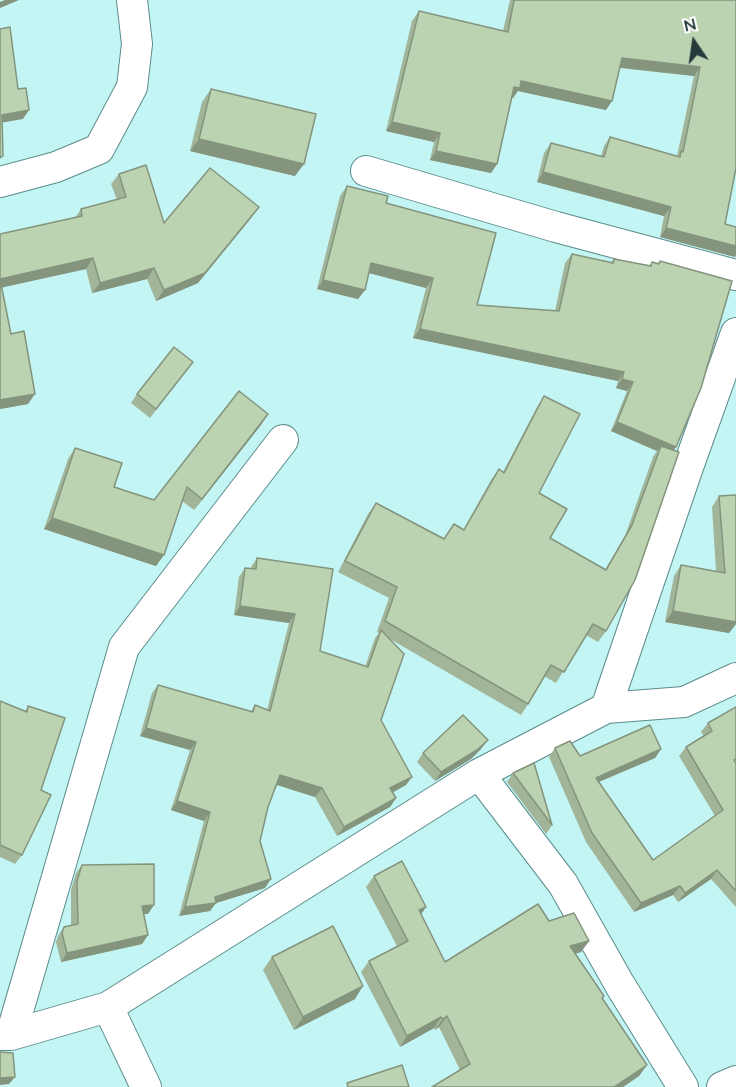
<!DOCTYPE html>
<html>
<head>
<meta charset="utf-8">
<style>
  body { margin:0 }
  #map { position:relative; width:736px; height:1087px; overflow:hidden; background:#c3f5f5; font-family:Lato,sans-serif }
  canvas { display:block }
  .north { position:absolute; left:664px; top:12px; width:60px; height:60px; -webkit-text-stroke:4px #fff; paint-order:stroke; rotate:347deg; font-size:16px; font-weight:700; line-height:24px; text-align:center; color:#253a3a }
  .north::after { content:''; display:block; margin:auto; width:21px; height:27px; background:#253a3a; clip-path:polygon(50% 0,100% 100%,50% 72%,0 100%) }
</style>
</head>
<body>
<div id="map">
<canvas width="736" height="1087"></canvas>
<div class="north">N</div>
</div>
<script>
const ctx = document.querySelector('canvas').getContext('2d');
ctx.lineJoin = 'round';
const shape = rows => new Path2D(rows.map(r => 'M' + r).join(''));
function stroke(path, color, width, dash) { ctx.strokeStyle = color; ctx.lineWidth = width; ctx.lineCap = dash ? 'butt' : 'round'; ctx.setLineDash(dash || []); ctx.stroke(path); }
function paint(path, color) { ctx.fillStyle = color; ctx.fill(path, 'evenodd'); }
const street = shape([
  [366,171,556,227,736,275],
  [0,182,56,167,99,149,132,87,137,44,132,0],
  [606,708,684,702,736,678],
  [479,774,563,884,620,985,683,1087],
  [108,1007,146,1087],
  [0,1035,11,1035,108,1007,479,774,606,708,687,470,736,333],
  [11,1035,124,647,283,440],
  [722,1087,736,1081]
]);
stroke(street, '#5b8b8b', 32);
stroke(street, '#fff', 30);
paint(shape([
  [510,0,736,0,725,224,736,227,736,255,735,257,660,237,664,216,537,182,544,153,551,143,601,156,604,146,610,137,677,156,694,76,619,68,606,110,518,91,513,98,512,97,497,164,491,173,430,160,434,142,386,131,412,21,419,11,503,31],
  [211,89,295,176,190,151,202,102],
  [119,174,164,223,259,207,251,218,198,283,156,301,147,279,92,293,86,269,2,287,11,334,28,404,0,409,0,234,75,218,81,209,117,200,111,184],
  [347,186,386,203,477,305,555,311,565,263,572,254,611,262,614,259,649,266,652,262,658,263,660,261,674,451,606,631,598,642,586,635,556,683,544,676,528,704,521,715,390,639,381,720,406,785,392,793,396,798,390,807,337,836,315,797,277,785,268,807,260,841,265,888,216,903,210,911,179,916,204,821,171,810,190,750,140,736,152,693,158,685,251,711,255,705,267,710,289,623,234,615,239,577,245,568,251,569,251,567,257,558,320,651,365,667,375,638,379,633,377,632,389,598,338,572,368,514,376,503,444,538,463,530,491,480,499,469,503,472,537,407,544,396,539,493,550,538,605,570,625,536,653,457,657,451,611,431,627,391,616,388,618,381,413,338,426,288,369,273,365,290,358,299,317,289,340,196],
  [193,362,150,418,131,403,137,394],
  [261,425,194,510,182,501,156,566,44,529,68,459,75,448,114,487,154,500],
  [736,495,736,624,729,633,665,622,674,576,681,565,716,571,712,507,719,496],
  [0,701,25,711,28,706,41,790,22,855,15,864,0,857],
  [736,707,736,907,711,879,678,902,673,895,634,912,586,842,549,757,555,748,580,756,661,749,655,758,599,782,653,860,715,816,679,756,686,747,704,736,701,732,708,723],
  [481,749,471,759,435,781,417,762,423,753],
  [513,773,552,825,546,834,507,782],
  [82,865,148,914,144,914,148,935,142,944,61,962,56,942,58,936,64,927,71,926,71,890,76,873],
  [374,876,421,914,445,962,549,921,589,941,581,952,575,954,604,996,602,999,647,1065,639,1076,623,1087,432,1087,460,1070,439,1027,435,1030,434,1028,400,1047,361,972,369,961,397,946,366,887],
  [272,957,355,999,294,1030,263,970]
]), '#a2b599');
paint(shape([
  [5,0,19,0,0,8,0,2],
  [622,58,700,67,694,76,615,67],
  [521,81,612,101,606,110,518,91,513,98,508,96,514,87],
  [29,110,23,119,0,123,2,115],
  [392,122,440,133,434,142,386,131],
  [199,139,304,164,295,176,190,151],
  [436,151,497,164,491,173,430,160],
  [543,172,671,207,664,216,537,182],
  [259,207,251,218,198,283,156,301,164,290],
  [666,228,736,246,736,255,735,257,660,237],
  [93,258,86,269,0,288,0,279],
  [371,263,433,278,426,288,365,272],
  [154,268,147,279,92,293,100,283],
  [323,280,365,290,358,299,317,289],
  [420,329,624,372,618,381,413,338],
  [622,379,633,382,627,391,616,388],
  [35,394,28,404,0,409,0,400],
  [268,414,261,425,194,510,202,499],
  [617,422,676,447,670,456,661,446,657,451,611,431],
  [52,518,164,555,156,566,44,529],
  [240,606,295,614,289,623,234,615],
  [673,611,736,622,736,624,729,633,665,622],
  [146,728,196,742,190,750,140,736],
  [488,740,481,749,471,759,435,781,441,772],
  [661,749,655,758,589,786,596,778],
  [280,775,322,788,315,797,274,784],
  [412,777,406,785,384,797,390,788],
  [396,798,390,807,337,836,344,827],
  [177,801,210,812,204,821,171,810],
  [717,870,711,879,678,902,685,893],
  [271,879,265,888,216,903,210,911,179,916,185,907],
  [680,886,673,895,634,912,641,903],
  [154,905,148,914,136,914,142,906],
  [426,907,419,918,419,910],
  [148,935,142,944,61,962,67,953],
  [589,941,581,952,562,957,570,946],
  [363,986,355,999,294,1030,303,1017],
  [447,1016,439,1027,435,1030,443,1019],
  [441,1017,434,1028,400,1047,407,1036],
  [647,1065,639,1076,623,1087,614,1087],
  [15,1077,9,1084,0,1085,0,1078]
]), '#84947d');
const building = shape([
  [514,0,736,0,736,168,725,224,736,227,736,246,666,228,671,207,543,172,551,143,604,157,610,137,680,157,681,151,683,152,700,67,622,58,612,101,521,81,520,88,514,87,497,164,436,151,440,133,392,122,419,11,508,32,514,0],
  [10,27,18,89,26,88,29,110,2,115,3,156,0,158,0,29,10,27],
  [211,89,316,114,304,164,199,139,211,89],
  [146,165,164,223,210,168,259,207,205,273,164,290,154,268,100,283,93,258,0,279,0,234,82,216,81,209,126,197,119,174,146,165],
  [347,186,388,196,386,203,496,233,477,305,559,311,572,254,613,263,614,259,651,266,652,262,659,264,660,261,732,281,701,388,676,447,617,422,633,382,622,379,624,372,420,329,433,278,371,263,365,290,323,280,347,186],
  [0,279,11,334,24,331,35,394,0,400,0,279],
  [174,347,193,362,156,409,137,394,174,347],
  [239,391,268,414,202,499,187,487,164,555,52,518,75,448,122,463,114,487,154,500,239,391],
  [544,396,580,414,539,493,567,509,550,538,606,570,632,525,661,446,679,452,635,580,606,631,593,624,564,672,551,665,528,704,385,621,397,587,345,561,376,503,444,539,454,524,464,530,499,469,504,473,544,396],
  [736,495,736,622,673,611,681,565,725,573,719,496,736,495],
  [257,558,333,569,320,651,368,667,381,630,404,654,381,720,412,777,390,788,396,798,344,827,322,788,280,775,268,807,260,841,271,879,215,897,216,903,185,907,210,812,177,801,196,742,146,728,158,685,253,712,255,705,270,711,295,614,240,606,245,568,256,569,257,558],
  [0,701,27,712,28,706,65,718,41,790,51,795,22,855,0,845,0,701],
  [736,707,736,759,734,760,736,764,736,891,717,870,685,893,680,886,641,903,592,833,555,748,570,741,580,756,650,725,661,749,596,778,653,860,723,810,686,747,712,731,708,723,736,707],
  [463,715,488,740,477,750,441,772,423,753,463,715],
  [534,763,552,825,513,773,534,763],
  [402,861,426,907,419,910,445,962,538,904,549,921,574,913,589,941,570,946,604,996,602,998,647,1065,614,1087,432,1087,470,1064,447,1016,443,1019,441,1017,407,1036,369,961,408,941,374,876,402,861],
  [154,864,154,905,142,906,148,935,67,953,62,933,64,927,78,924,77,881,82,865,154,864],
  [333,926,363,986,303,1017,272,957,333,926],
  [0,1052,13,1053,15,1077,0,1078,0,1052],
  [402,1065,409,1087,348,1087,347,1083,402,1065]
]);
paint(building, '#bcd3b2');
stroke(building, '#84947d', 1.5);
</script>
</body>
</html>
